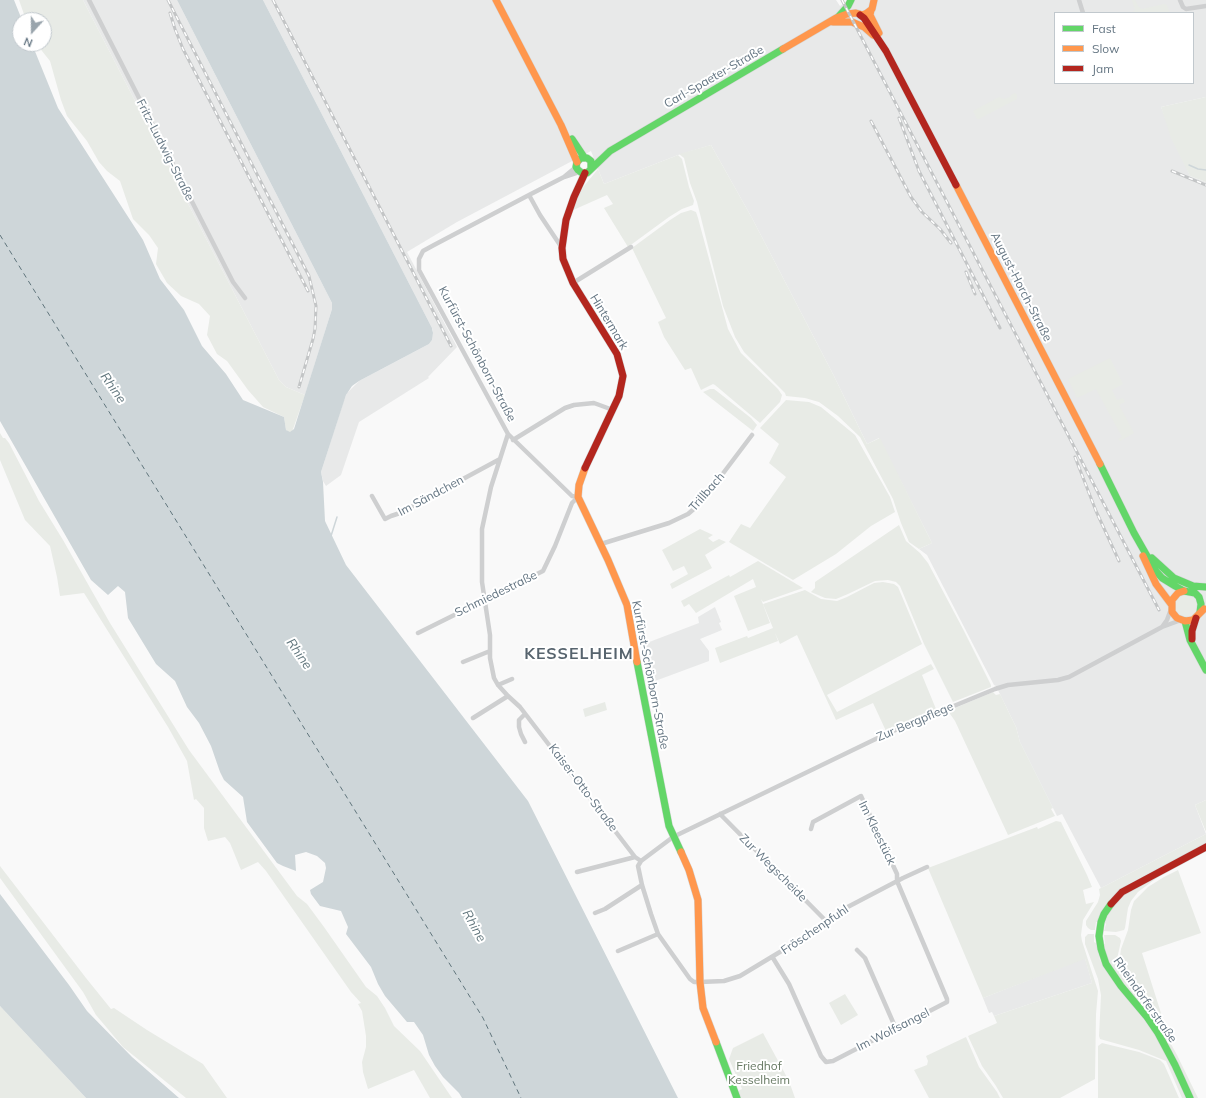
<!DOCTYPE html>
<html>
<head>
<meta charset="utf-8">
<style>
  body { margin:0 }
  #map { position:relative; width:1206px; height:1098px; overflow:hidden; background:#f9f9f9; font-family:Mulish,sans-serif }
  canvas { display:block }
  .legend { position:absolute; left:1054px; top:12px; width:140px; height:72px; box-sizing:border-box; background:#fff; border:1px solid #c1c8cd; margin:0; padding:5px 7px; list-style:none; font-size:12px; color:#657683 }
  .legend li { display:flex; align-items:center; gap:8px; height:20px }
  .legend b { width:20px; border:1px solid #c1c8cd }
  .north { position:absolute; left:12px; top:12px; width:40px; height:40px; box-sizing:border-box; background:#fff; border:1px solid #c1c8cd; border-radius:50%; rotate:201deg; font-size:11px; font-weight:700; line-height:16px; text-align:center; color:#657683 }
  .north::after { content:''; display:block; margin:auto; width:14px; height:18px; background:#99a4ac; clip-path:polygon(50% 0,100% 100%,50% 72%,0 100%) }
</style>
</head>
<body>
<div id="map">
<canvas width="1206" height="1098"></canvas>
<ul class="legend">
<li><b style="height:5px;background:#63d668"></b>Fast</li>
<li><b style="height:5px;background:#ff974d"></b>Slow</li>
<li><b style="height:5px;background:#b3261e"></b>Jam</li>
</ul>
<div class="north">N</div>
</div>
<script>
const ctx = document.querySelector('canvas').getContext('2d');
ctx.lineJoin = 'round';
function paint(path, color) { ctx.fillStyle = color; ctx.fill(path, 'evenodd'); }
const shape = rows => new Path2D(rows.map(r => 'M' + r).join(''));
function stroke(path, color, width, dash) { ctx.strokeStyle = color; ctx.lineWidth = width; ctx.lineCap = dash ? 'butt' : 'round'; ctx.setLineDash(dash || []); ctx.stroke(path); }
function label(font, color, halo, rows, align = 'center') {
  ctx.font = font + ' Mulish,sans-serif'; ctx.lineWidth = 4; ctx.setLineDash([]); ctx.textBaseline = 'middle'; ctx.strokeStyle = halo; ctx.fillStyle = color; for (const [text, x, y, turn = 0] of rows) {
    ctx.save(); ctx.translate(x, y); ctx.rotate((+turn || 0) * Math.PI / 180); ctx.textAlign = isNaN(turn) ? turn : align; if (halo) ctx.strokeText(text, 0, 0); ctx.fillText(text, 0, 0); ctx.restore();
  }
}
paint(shape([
  [83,0,177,0,332,303,332,309,305,395,286,387,279,380],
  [263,0,836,0,840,6,849,0,1206,0,1206,97,1161,107,1190,176,1206,182,1206,800,1195,805,1206,834,1101,888,1062,814,1057,816,1020,742,1016,727,996,686,994,685,927,555,919,549,932,543,879,438,867,444,834,376,752,218,711,145,678,155,604,184,591,151,457,222,407,252,457,347,428,377,429,378,359,422,341,475,326,486,323,481,321,472,344,400,347,393,359,381,429,344,432,340,433,330],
  [1055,13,1193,13,1193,83,1055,83],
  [715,607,721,622,719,623,722,630,700,639,709,651,709,661,647,684,645,678,648,677,644,644,699,623,698,617],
  [1085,958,1092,983,994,1016,992,1012,989,1013,983,998]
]), '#e8e9e9');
paint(shape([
  [19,0,83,0,279,380,286,387,305,395,292,432,288,432,286,430,284,417,263,407,248,390,227,361,217,354,207,335,210,316,199,304,181,296,167,283,156,264,158,248,149,235,133,219,120,181,107,171,99,162,87,141,67,116,61,100,50,61,42,51,37,44,44,44,44,20,26,20],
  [1132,0,1135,0,1139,7,1142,9,1164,4,1167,5,1170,13,1131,13,1135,10],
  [1015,93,1017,95,1017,99,979,119,977,119,973,111,999,97,1004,99,1010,97,1011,95],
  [1206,97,1206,182,1190,176,1171,138,1161,107],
  [711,145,752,218,834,376,867,444,880,438,932,543,919,549,909,542,901,523,893,499,860,437,838,416,819,402,805,398,786,396,785,393,744,352,735,337,723,306,697,202,690,183,684,158,679,154],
  [678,155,682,159,689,187,694,201,693,205,682,209,669,217,628,247,604,208,613,204,607,195,571,211,575,201,584,186,598,169,604,184],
  [691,210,696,212,698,218,728,329,741,353,778,389,782,395,780,402,760,423,715,385,713,384,701,390,691,368,685,370,664,337,658,322,666,318,632,248,670,220,681,213],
  [1110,358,1123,384,1112,390,1117,400,1123,398,1125,402,1119,405,1134,433,1120,441,1118,439,1122,437,1096,389,1077,398,1068,379],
  [710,389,714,389,718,392,751,418,757,425,753,431,703,392],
  [786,400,809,402,821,407,855,435,890,497,895,512,871,526,836,554,793,580,729,542,741,524,750,528,786,477,769,463,779,444,760,428],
  [0,433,3,438,5,438,9,443,39,501,63,540,110,623,189,750,297,896,307,904,324,927,366,987,377,996,385,1008,394,1026,420,1051,452,1098,430,1098,414,1070,368,1089,363,1072,362,1062,366,1047,366,1036,362,1011,358,1004,361,1003,351,992,266,871,258,862,241,870,230,843,225,837,208,841,204,828,204,808,196,799,194,800,187,761,168,727,84,593,60,596,57,577,50,546,25,520,0,460],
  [899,525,906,541,920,553,928,563,963,629,991,685,991,687,953,702,924,644,900,586,896,582,888,580,875,581,848,594,836,599,825,598,811,592,815,588,815,582],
  [700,529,713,535,708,538,713,542,719,539,726,542,705,555,712,568,672,589,670,584,688,574,684,566,673,571,662,550],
  [758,561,803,588,763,602,761,599,770,623,748,631,734,596,756,587,753,579,696,613,689,604,684,607,681,601,729,575,730,577],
  [883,582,894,584,898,587,922,644,827,695,837,712,931,664,934,669,922,675,936,709,886,731,873,703,836,720,797,635,780,644,775,633,778,641,720,663,715,648,747,636,748,638,773,628,763,604,805,590,821,599,837,601,847,597,874,583],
  '1175 606a11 11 0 1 1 22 0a11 11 0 1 1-22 0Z',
  [993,692,996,695,1000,694,1016,727,1020,742,1053,808,1051,809,1055,816,1008,835,955,721,948,711],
  [605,702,607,710,585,717,583,709],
  [1206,800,1206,832,1195,805],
  [1056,821,1061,822,1087,875,1092,887,1083,890,1086,904,1094,902,1083,920,1081,935,1082,941,1098,991,1096,1014,1095,1079,1060,1098,1003,1098,996,1086,982,1066,968,1036,997,1023,994,1016,1092,983,1085,959,983,998,928,868,1037,827,1038,829],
  [1206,834,1206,844,1130,883,1111,898,1102,911,1098,922,1096,922,1095,930,1091,930,1088,928,1086,925,1086,921,1098,902,1100,895,1099,889],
  [0,866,86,978,111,1009,114,1008,147,1030,203,1064,227,1098,186,1098,123,1047,96,1015,83,992,0,878],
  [1178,870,1201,933,1142,953,1166,1029,1150,1003,1122,965,1120,956,1121,949,1128,930,1131,910,1134,901,1148,887,1164,877],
  [1162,874,1138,892,1131,901,1128,908,1125,928,1124,930,1116,932,1104,931,1106,924,1105,923,1109,911,1122,896,1135,888],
  [1088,934,1094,934,1094,942,1096,943,1100,960,1107,972,1152,1030,1166,1054,1186,1098,1182,1098,1166,1061,1139,1050,1100,1039,1099,1036,1101,995,1098,979,1085,944,1085,937],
  [1104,935,1115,935,1120,938,1121,941,1117,959,1119,964,1150,1008,1159,1022,1177,1055,1198,1098,1193,1098,1129,990,1111,967,1106,956,1103,944,1105,944],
  [845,994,858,1015,841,1025,829,1003],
  [0,1006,86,1098,0,1098],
  [763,1033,789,1081,795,1098,741,1098,738,1091,742,1089,729,1059,733,1048],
  [966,1037,979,1067,997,1092,1000,1098,929,1098,914,1070,927,1065,928,1061,926,1056],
  [1102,1043,1139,1052,1160,1060,1164,1064,1179,1098,1098,1098,1098,1046]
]), '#e8ebe6');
paint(shape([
  [0,0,14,0,22,20,20,20,20,44,32,44,58,108,143,240,160,279,184,310,202,346,226,374,243,400,284,417,286,430,290,432,294,429,332,309,332,303,177,0,263,0,432,328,433,333,432,340,429,344,359,381,352,386,346,395,321,472,323,482,325,521,346,565,528,801,678,1098,462,1098,459,1093,443,1077,435,1066,429,1055,423,1035,414,1022,407,1022,385,996,378,984,371,967,346,934,348,927,341,911,320,906,311,894,310,890,323,882,326,868,325,863,317,856,306,852,295,855,296,871,283,866,277,863,247,822,243,797,224,780,220,772,211,746,199,723,187,707,175,681,156,664,128,618,125,592,118,586,108,595,91,580,0,421],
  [0,894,69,985,87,1011,132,1057,179,1098,86,1098,0,1006]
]), '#ced6d9');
stroke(shape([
  [1189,165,1198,169,1206,170],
  [331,536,337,517]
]), '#ced6d9', 1.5);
stroke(shape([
  [0,235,483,1018,521,1098]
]), '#60757c', 1, [5, 4]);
const fast = shape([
  [838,17,848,6,851,0],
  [572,139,584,157],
  [591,168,591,161,587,158,581,158,577,162,576,167,578,170,582,173,587,173,610,151,783,49],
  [1100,464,1134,533,1155,570,1162,578,1175,586,1184,591,1195,593,1199,597,1201,604,1200,612],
  [1152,558,1174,578,1193,586,1206,587],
  [1185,621,1190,640,1206,670],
  [637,662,669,826,681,852],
  [1111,904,1104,914,1101,922,1099,936,1101,949,1106,964,1121,986,1147,1017,1158,1033,1175,1065,1190,1098],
  [716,1042,737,1098]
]);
const slow = shape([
  [496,0,561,125,577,162],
  [871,10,870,15,879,33],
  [833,22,852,22,864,27,873,35],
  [783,49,836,18,847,14,856,13,863,15,867,13,872,9,874,0],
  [956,185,1100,464],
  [585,468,579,485,578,497,608,560,627,605,637,662],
  [1143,556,1156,584,1171,604],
  [1184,591,1178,593,1172,600,1172,612,1177,618,1185,621,1193,620,1204,609],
  [681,852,689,870,698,900,700,982,703,1008,716,1042]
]);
const jam = shape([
  [860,15,864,18,886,51,956,185],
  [585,468,619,396,623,376,617,354,573,283,563,259,562,248,566,220,574,197,585,173],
  [1192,639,1192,631,1196,618],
  [1111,904,1122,892,1206,847]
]);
stroke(fast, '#d5d6d7', 8);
stroke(slow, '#d5d6d7', 8);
stroke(jam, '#d5d6d7', 8);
stroke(shape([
  [89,0,233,282,245,298],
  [1079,0,1083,13],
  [1180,0,1183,7,1186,9,1206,6],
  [564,177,576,167],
  [529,195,540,215,562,248],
  [573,283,631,247],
  [508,434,491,487,482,529,482,582,490,635,490,658,494,678,498,685,508,696,520,707,635,857,641,861],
  [513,440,565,408,574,405,594,403,613,410],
  [372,496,385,519,391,516,400,513,500,459],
  [578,497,572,496,508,434,419,270,419,259,423,251,434,245,529,195,564,177,579,172],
  [601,544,669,523,688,514,695,508,715,484,752,435],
  [1162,627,1167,620,1171,609],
  [418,633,543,571,555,546,572,503,578,497],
  [463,662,490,651],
  [498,685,512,679],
  [473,718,508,696],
  [525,742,521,734,519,727,519,720,525,714],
  [720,814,827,922],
  [641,861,673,837,886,734,995,689,1008,685,1058,680,1069,677,1162,627,1181,620],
  [641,861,638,866,642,885,651,914,658,934,690,979,694,982,700,982,724,981,740,976,818,929,840,911,903,878,927,867],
  [577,872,635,857],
  [595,913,605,909,642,885],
  [857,950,865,958,896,1029],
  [618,951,658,934],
  [773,958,789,984,821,1056,826,1062,833,1061,947,1002,947,999,897,881,897,874,861,796,813,822,811,829]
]), '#cecfd0', 4.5);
stroke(fast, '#63d668', 7);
stroke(slow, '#ff974d', 7);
stroke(jam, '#b3261e', 7);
const rail = shape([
  [168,0,309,276,316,306,315,329,313,339,299,387],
  [273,0,451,346],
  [842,0,1159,610],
  [170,13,175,29,183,49,308,291],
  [899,118,919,171,1000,328],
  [871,121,911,197,922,212,940,229,951,243],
  [1172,171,1206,185],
  [966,272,975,294],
  [1075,457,1096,511,1119,561]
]);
stroke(rail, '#c3c5c6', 3);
stroke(rail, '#fff', 1.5, [4.5]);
label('12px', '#657683', '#fff', [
  ["Carl-Spaeter-Straße",714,77,-30],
  ["Fritz-Ludwig-Straße",165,150,63],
  ["August-Horch-Straße",1021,287,63],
  ["Hintermark",609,322,59],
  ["Kurfürst-Schönborn-Straße",477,354,62],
  ["Trillbach",707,492,-49],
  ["Im Sändchen",431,496,-28],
  ["Schmiedestraße",496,594,-26],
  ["Kurfürst-Schönborn-Straße",650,675,79],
  ["Zur Bergpflege",915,722,-23],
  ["Kaiser-Otto-Straße",583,788,53],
  ["Im Kleestück",877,833,64],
  ["Zur Wegscheide",773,868,45],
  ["Fröschenpfuhl",815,930,-34],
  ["Rheindörferstraße",1145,1000,55],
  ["Im Wolfsangel",893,1030,-27]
]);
label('12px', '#687a64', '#fff', [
  ["Friedhof",759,1066],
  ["Kesselheim",759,1080]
]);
label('italic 13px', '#60757c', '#fff', [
  ["Rhine",113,388,55],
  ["Rhine",299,654,55],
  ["Rhine",474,926,61]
]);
ctx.letterSpacing = '1px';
label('bold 16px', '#57646e', '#fff', [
  ["KESSELHEIM",579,654]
]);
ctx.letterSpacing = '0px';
</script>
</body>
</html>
